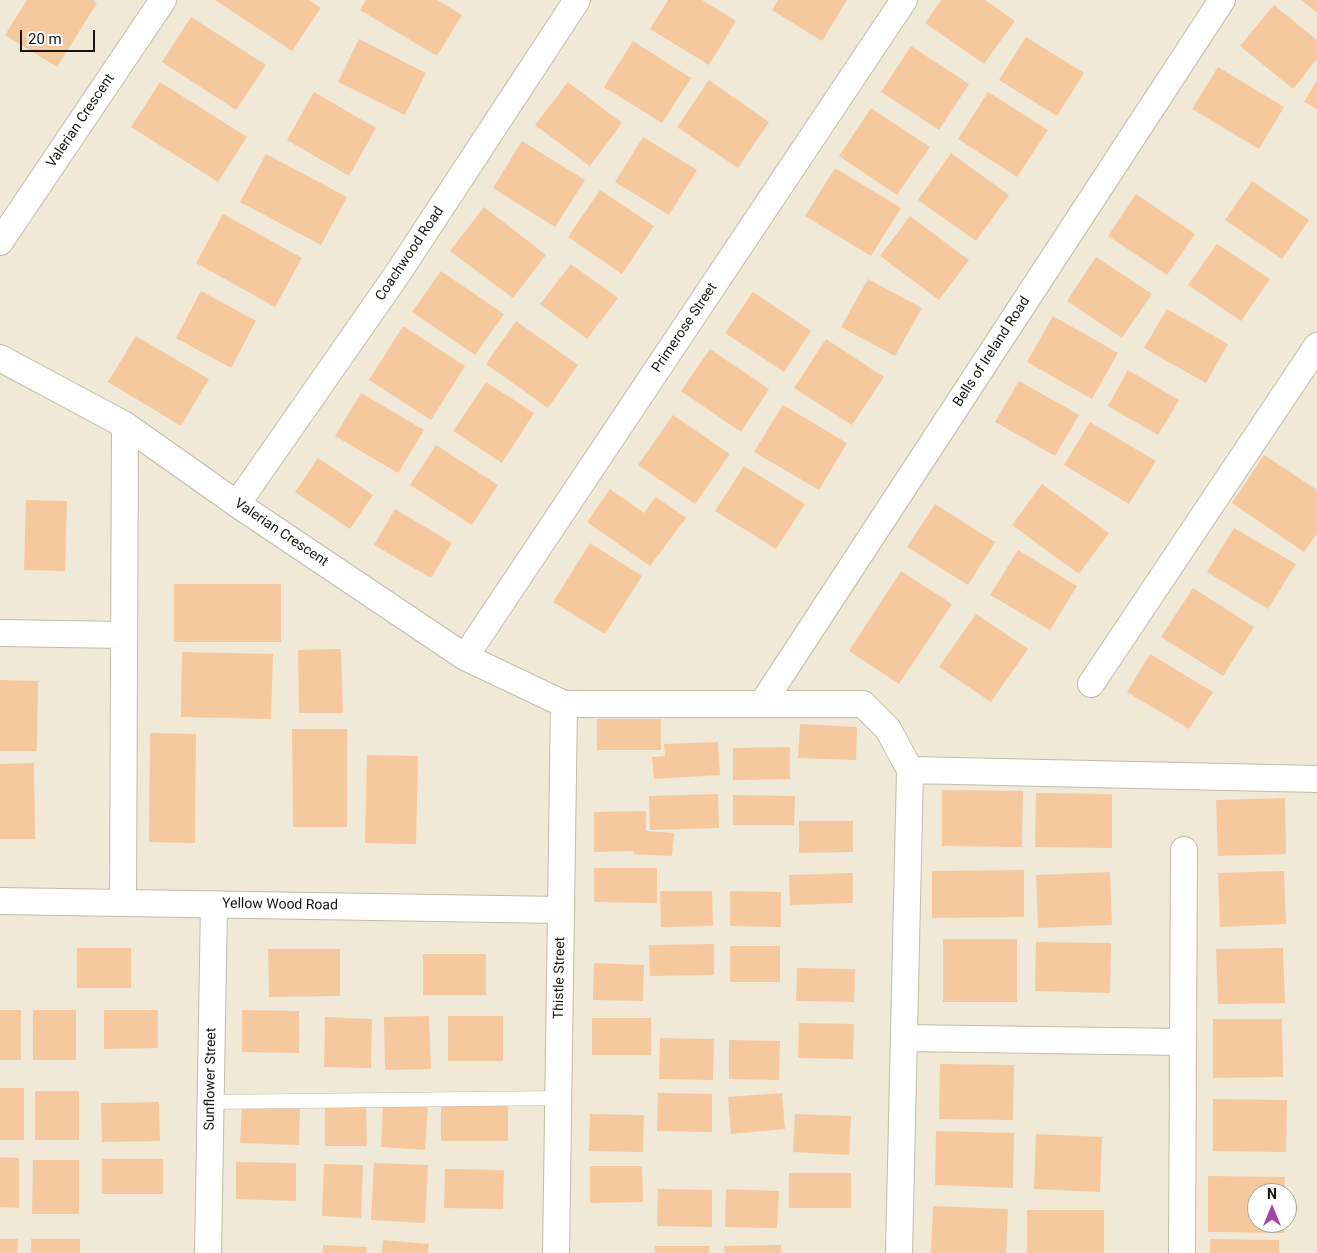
<!DOCTYPE html>
<html>
<head>
<meta charset="utf-8">
<style>
  body { margin:0 }
  #map { position:relative; width:1317px; height:1253px; overflow:hidden; background:#f0e9d8; font-family:Roboto,sans-serif }
  canvas { display:block }
  .north { position:absolute; left:1247px; top:1183px; width:50px; height:50px; box-sizing:border-box; background:#fff; border:1px solid #a2a19f; border-radius:50%; rotate:0deg; font-size:14px; font-weight:700; line-height:20px; text-align:center; color:#17150f }
  .north::after { content:''; display:block; margin:auto; width:18px; height:22px; background:#a441a8; clip-path:polygon(50% 0,100% 100%,50% 72%,0 100%) }
  .scale { position:absolute; left:20px; top:30px; width:75px; height:22px; box-sizing:border-box; border:2px solid #17150f; border-top:0; padding-left:6px; font-size:15px; line-height:18px; white-space:nowrap; color:#17150f; -webkit-text-stroke:4px #fff; paint-order:stroke }
</style>
</head>
<body>
<div id="map">
<canvas width="1317" height="1253"></canvas>
<div class="north">N</div>
<div class="scale">20 m</div>
</div>
<script>
const ctx = document.querySelector('canvas').getContext('2d');
ctx.lineJoin = 'round';
function paint(path, color) { ctx.fillStyle = color; ctx.fill(path, 'evenodd'); }
const shape = rows => new Path2D(rows.map(r => 'M' + r).join(''));
function stroke(path, color, width, dash) { ctx.strokeStyle = color; ctx.lineWidth = width; ctx.lineCap = dash ? 'butt' : 'round'; ctx.setLineDash(dash || []); ctx.stroke(path); }
function label(font, color, halo, rows, align = 'center') {
  ctx.font = font + ' Roboto,sans-serif'; ctx.lineWidth = 4; ctx.setLineDash([]); ctx.textBaseline = 'middle'; ctx.strokeStyle = halo; ctx.fillStyle = color; for (const [text, x, y, turn = 0] of rows) {
    ctx.save(); ctx.translate(x, y); ctx.rotate((+turn || 0) * Math.PI / 180); ctx.textAlign = isNaN(turn) ? turn : align; if (halo) ctx.strokeText(text, 0, 0); ctx.fillText(text, 0, 0); ctx.restore();
  }
}
paint(shape([
  [27,0,93,0,97,3,57,67,5,35],
  [215,0,309,0,321,8,292,51],
  [366,0,437,0,462,15,437,56,360,10],
  [668,0,702,0,736,21,709,65,650,29],
  [778,0,847,0,822,41,772,10],
  [941,0,985,0,1015,21,984,64,925,23],
  [1301,0,1317,0,1317,13],
  [1274,5,1317,40,1317,59,1293,89,1240,46],
  [191,17,266,65,236,110,162,62],
  [1026,37,1084,73,1057,116,999,80],
  [359,39,426,73,405,115,338,82],
  [633,41,691,78,662,123,604,87],
  [911,46,969,84,939,130,881,92],
  [1218,67,1284,107,1259,149,1192,109],
  [709,80,769,122,738,168,677,127],
  [1317,80,1317,109,1304,102],
  [160,82,247,137,218,182,131,127],
  [568,82,622,123,590,166,535,125],
  [314,92,376,128,349,176,287,140],
  [988,92,1048,130,1017,177,958,139],
  [871,108,930,147,897,195,839,156],
  [643,137,697,170,669,215,615,182],
  [522,141,585,180,555,227,493,188],
  [951,153,1009,195,976,241,918,200],
  [266,154,347,197,321,245,240,202],
  [835,168,901,208,871,256,805,216],
  [1252,181,1309,220,1282,259,1225,220],
  [600,190,654,226,622,274,568,237],
  [1136,194,1195,234,1167,275,1108,236],
  [484,207,546,255,513,298,450,251],
  [223,214,302,258,275,307,196,263],
  [910,216,969,260,939,300,880,256],
  [1217,244,1270,279,1241,321,1188,285],
  [1096,257,1152,294,1122,338,1067,301],
  [571,264,618,298,587,339,540,304],
  [441,271,504,314,475,355,412,312],
  [868,279,922,308,895,356,841,327],
  [201,291,256,321,231,368,176,338],
  [753,292,811,331,784,372,725,333],
  [1167,309,1228,344,1206,383,1144,348],
  [1053,316,1118,353,1092,399,1027,362],
  [516,321,578,365,548,408,486,364],
  [403,326,465,366,431,420,369,380],
  [136,336,209,379,181,426,108,382],
  [826,339,884,377,852,425,794,388],
  [710,349,769,389,741,432,681,391],
  [1128,370,1179,400,1158,435,1108,406],
  [1019,381,1079,415,1055,456,995,422],
  [486,382,534,413,502,463,453,431],
  [361,393,424,430,398,473,335,436],
  [783,405,847,443,819,490,754,452],
  [673,415,730,454,695,504,638,465],
  [1090,422,1156,461,1129,504,1064,465],
  [436,445,498,485,472,525,410,485],
  [1264,455,1317,490,1317,533,1304,552,1232,503],
  [318,458,373,495,350,529,295,492],
  [744,466,805,504,776,549,715,511],
  [1042,484,1109,533,1079,574,1012,525],
  [610,489,644,513,656,497,686,518,650,566,587,522],
  [26,500,67,501,65,571,24,570],
  [935,504,995,542,968,585,907,547],
  [395,509,452,543,431,578,374,545],
  [1234,528,1296,564,1268,609,1207,572],
  [590,543,642,576,605,634,553,602],
  [1018,550,1077,586,1050,630,990,595],
  [901,571,952,604,899,684,849,651],
  [174,584,281,584,281,642,174,642],
  [1193,588,1254,627,1223,676,1161,637],
  [976,614,1028,649,991,702,939,667],
  [341,649,343,713,299,713,298,650],
  [182,652,273,654,271,719,181,717],
  [1150,654,1213,692,1189,729,1127,692],
  [0,680,38,681,37,751,0,751],
  [597,719,661,719,661,750,597,750],
  [800,724,857,727,856,760,798,758],
  [292,729,347,729,347,827,293,827],
  [150,733,196,734,195,843,149,842],
  [718,742,720,775,654,779,652,757,665,756,664,744],
  [790,747,790,779,733,780,733,748],
  [367,755,418,756,416,844,365,843],
  [34,763,35,839,0,839,0,764],
  [942,790,1023,791,1022,847,942,846],
  [1036,793,1112,794,1112,848,1035,847],
  [718,794,719,828,650,830,649,796],
  [733,795,795,796,794,825,733,825],
  [1285,798,1286,854,1218,856,1216,800],
  [646,811,646,831,674,833,672,856,634,854,634,851,594,852,594,812],
  [799,821,853,821,853,852,799,853],
  [594,868,657,868,657,903,594,902],
  [1024,870,1024,917,932,918,932,871],
  [1284,871,1286,924,1220,927,1218,873],
  [1110,872,1112,925,1038,928,1036,875],
  [853,873,853,903,790,905,789,875],
  [660,891,712,891,713,926,661,927],
  [730,891,781,892,781,927,730,926],
  [943,939,1017,939,1017,1002,943,1002],
  [1036,942,1111,943,1110,993,1035,991],
  [714,944,714,975,650,976,649,945],
  [730,946,780,946,780,982,730,982],
  [77,948,131,948,131,988,77,988],
  [1283,948,1285,1003,1218,1004,1216,949],
  [268,949,340,949,340,996,269,997],
  [423,954,486,954,486,995,423,995],
  [594,963,644,965,643,1001,593,1000],
  [797,968,855,969,854,1002,796,1001],
  [0,1010,21,1010,21,1060,0,1060],
  [33,1010,76,1010,76,1060,33,1060],
  [104,1010,158,1010,158,1048,104,1049],
  [242,1010,299,1011,299,1053,242,1052],
  [429,1016,431,1069,385,1070,384,1017],
  [448,1016,503,1016,503,1061,448,1061],
  [325,1017,372,1019,371,1068,324,1067],
  [592,1018,651,1018,651,1055,592,1055],
  [1213,1019,1282,1019,1283,1077,1213,1078],
  [799,1023,854,1024,853,1059,798,1058],
  [660,1038,714,1039,713,1080,659,1079],
  [729,1040,780,1041,779,1080,729,1079],
  [940,1064,1014,1065,1013,1120,939,1119],
  [0,1088,24,1088,24,1140,0,1140],
  [35,1091,79,1091,79,1140,35,1140],
  [658,1093,712,1094,712,1132,657,1131],
  [782,1093,785,1129,731,1134,728,1097],
  [1213,1099,1287,1100,1286,1152,1213,1151],
  [159,1102,160,1141,102,1142,101,1103],
  [366,1103,367,1146,325,1146,325,1104],
  [383,1104,428,1107,425,1150,381,1147],
  [508,1105,508,1141,441,1141,441,1106],
  [242,1107,300,1109,299,1145,240,1143],
  [590,1114,644,1115,643,1152,589,1151],
  [795,1114,851,1116,849,1155,793,1152],
  [936,1131,1014,1133,1013,1188,935,1185],
  [1036,1134,1102,1137,1100,1192,1034,1189],
  [0,1157,19,1158,19,1208,0,1207],
  [102,1159,163,1159,163,1194,102,1194],
  [33,1160,79,1160,79,1214,32,1214],
  [236,1162,296,1163,296,1201,236,1199],
  [374,1163,428,1165,425,1223,371,1220],
  [324,1164,363,1165,361,1218,322,1216],
  [590,1166,642,1166,643,1202,590,1203],
  [445,1169,504,1170,503,1209,444,1208],
  [789,1173,851,1173,851,1208,789,1208],
  [1208,1176,1285,1177,1284,1193,1257,1193,1257,1223,1284,1223,1284,1233,1208,1232],
  [658,1189,712,1190,712,1227,657,1226],
  [726,1189,779,1191,777,1228,725,1227],
  [933,1206,1008,1209,1006,1253,931,1253],
  [1027,1210,1104,1210,1104,1253,1027,1253],
  [0,1239,18,1239,17,1253,0,1253],
  [31,1239,80,1239,80,1253,31,1253],
  [1210,1239,1279,1240,1279,1253,1210,1253],
  [383,1240,429,1244,428,1253,382,1253],
  [323,1245,367,1247,366,1253,323,1253],
  [781,1245,781,1253,725,1253,724,1246],
  [655,1246,709,1246,709,1253,655,1253]
]), '#f6c89d');
const service = shape([
  [211,1102,558,1098]
]);
const minor = shape([
  [0,242,163,0],
  [0,358,125,425,237,504,465,657,564,704,863,704,888,729,910,770,1317,779],
  [237,504,398,273,577,0],
  [0,633,124,635],
  [465,657,904,0],
  [1091,684,1317,346],
  [762,704,1222,0],
  [0,901,561,910],
  [123,903,125,425],
  [904,1038,1182,1042],
  [208,1253,214,904],
  [556,1253,564,704],
  [899,1253,910,770],
  [1182,1253,1184,850]
]);
stroke(service, '#c2bcab', 15);
stroke(minor, '#c2bcab', 28);
stroke(service, '#fff', 14);
stroke(minor, '#fff', 26);
label('14px', '#17150f', '#fff', [
  ["Valerian Crescent",81,121,-56],
  ["Coachwood Road",410,254,-56],
  ["Primerose Street",685,328,-56],
  ["Bells of Ireland Road",992,352,-57],
  ["Valerian Crescent",281,533,34],
  ["Yellow Wood Road",280,905,1],
  ["Thistle Street",560,978,-89],
  ["Sunflower Street",211,1079,-89]
]);
</script>
</body>
</html>
